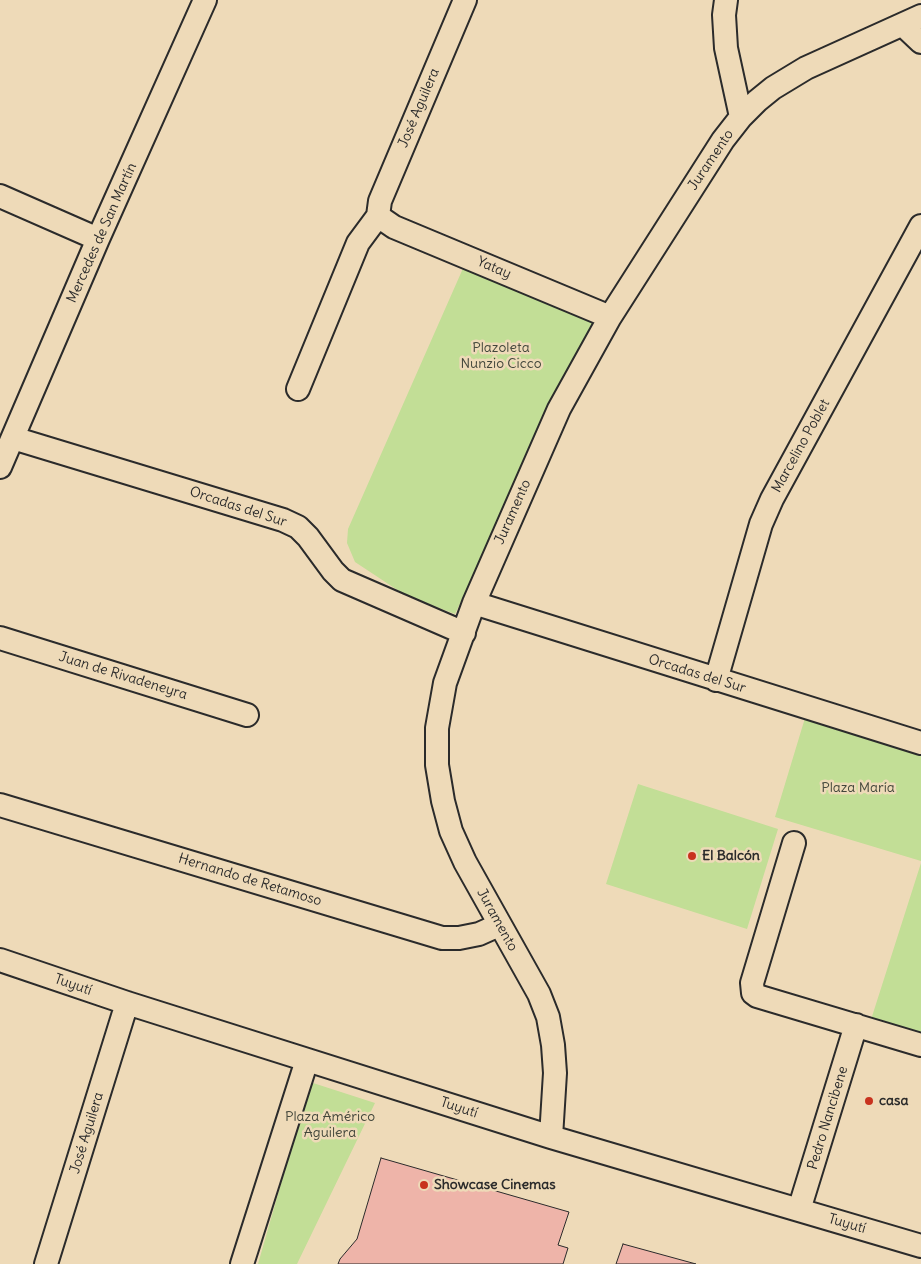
<!DOCTYPE html>
<html>
<head>
<meta charset="utf-8">
<style>
  body { margin:0 }
  canvas { display:block; background:#eedab8 }
</style>
</head>
<body>
<canvas width="921" height="1264"></canvas>
<script>
const ctx = document.querySelector('canvas').getContext('2d');
ctx.lineJoin = 'round';
function paint(path, color) { ctx.fillStyle = color; ctx.fill(path, 'evenodd'); }
const shape = rows => new Path2D(rows.map(r => 'M' + r).join(''));
function stroke(path, color, width, dash) { ctx.strokeStyle = color; ctx.lineWidth = width; ctx.lineCap = dash ? 'butt' : 'round'; ctx.setLineDash(dash || []); ctx.stroke(path); }
function label(font, color, halo, rows, align = 'center') {
  ctx.font = font + ' Delius,sans-serif'; ctx.lineWidth = 5; ctx.setLineDash([]); ctx.textBaseline = 'middle'; ctx.strokeStyle = halo; ctx.fillStyle = color; for (const [text, x, y, turn = 0] of rows) {
    ctx.save(); ctx.translate(x, y); ctx.rotate((+turn || 0) * Math.PI / 180); ctx.textAlign = isNaN(turn) ? turn : align; if (halo) ctx.strokeText(text, 0, 0); ctx.fillText(text, 0, 0); ctx.restore();
  }
}
paint(shape([
  [468,257,598,318,455,614,405,595,355,562,347,543,348,529],
  [805,718,921,754,921,861,775,817],
  [638,784,778,829,747,929,606,884],
  [921,863,921,1043,868,1029],
  [310,1082,375,1103,297,1264,258,1264]
]), '#c2de96');
const building = shape([
  [381,1158,569,1212,558,1245,568,1248,563,1264,338,1264,340,1259,357,1239,381,1158],
  [623,1244,696,1264,616,1264,623,1244]
]);
paint(building, '#eeb4a9');
stroke(building, '#2b2b2b', 1);
const street = shape([
  [726,0,724,15,726,48,741,117],
  [903,25,921,42],
  [0,196,98,239],
  [378,216,394,227,610,317],
  [378,216,380,201,465,0],
  [298,389,358,243,378,216],
  [13,438,283,520,298,527,308,537,333,571,342,580,464,633],
  [0,467,98,239,205,0],
  [474,603,921,743],
  [0,638,247,715],
  [716,680,761,524,772,499,921,226],
  [0,805,442,938,459,938,479,934,499,925],
  [794,843,752,983,753,993,757,996,921,1045],
  [0,960,127,1003,551,1137,921,1246],
  [551,1137,555,1073,553,1045,548,1017,539,994,465,862,451,831,443,801,437,765,437,728,445,683,474,603,559,409,610,317,723,140,741,117,757,101,773,88,806,68,921,16],
  [799,1210,856,1025],
  [46,1264,127,1003],
  [242,1264,307,1060]
]);
stroke(street, '#2b2b2b', 26);
stroke(street, '#eedab8', 22);
for (const [x, y, r, color] of [
  [692,856,5,"#c8321e"],
  [869,1101,5,"#c8321e"],
  [424,1185,5,"#c8321e"]
]) { const dot = new Path2D(); dot.arc(x, y, r, 0, 2 * Math.PI); ctx.fillStyle = color; ctx.fill(dot); stroke(dot, '#eedab8', 2); }
label('14px', '#2b2b2b', '#eedab8', [
  ["José Aguilera",419,108,-67],
  ["Juramento",711,160,-56],
  ["Mercedes de San Martín",102,233,-66],
  ["Yatay",494,268,23],
  ["Marcelino Poblet",801,446,-61],
  ["Orcadas del Sur",238,507,18],
  ["Juramento",513,512,-66],
  ["Orcadas del Sur",697,674,17],
  ["Juan de Rivadeneyra",123,676,17],
  ["Hernando de Retamoso",250,880,17],
  ["Juramento",497,920,61],
  ["Tuyutí",73,985,19],
  ["Tuyutí",459,1108,18],
  ["Pedro Nancibene",828,1118,-73],
  ["José Aguilera",87,1133,-73],
  ["Tuyutí",847,1224,16]
]);
label('14px', '#42463b', '#eedab8', [
  ["Plazoleta",501,348],
  ["Nunzio Cicco",501,364],
  ["Plaza María",858,788],
  ["Plaza Américo",330,1117],
  ["Aguilera",330,1133]
]);
label('bold 14px', '#2b2b2b', '#eedab8', [
  ["El Balcón",702,856],
  ["casa",879,1101],
  ["Showcase Cinemas",434,1185]
], 'left');
</script>
</body>
</html>
